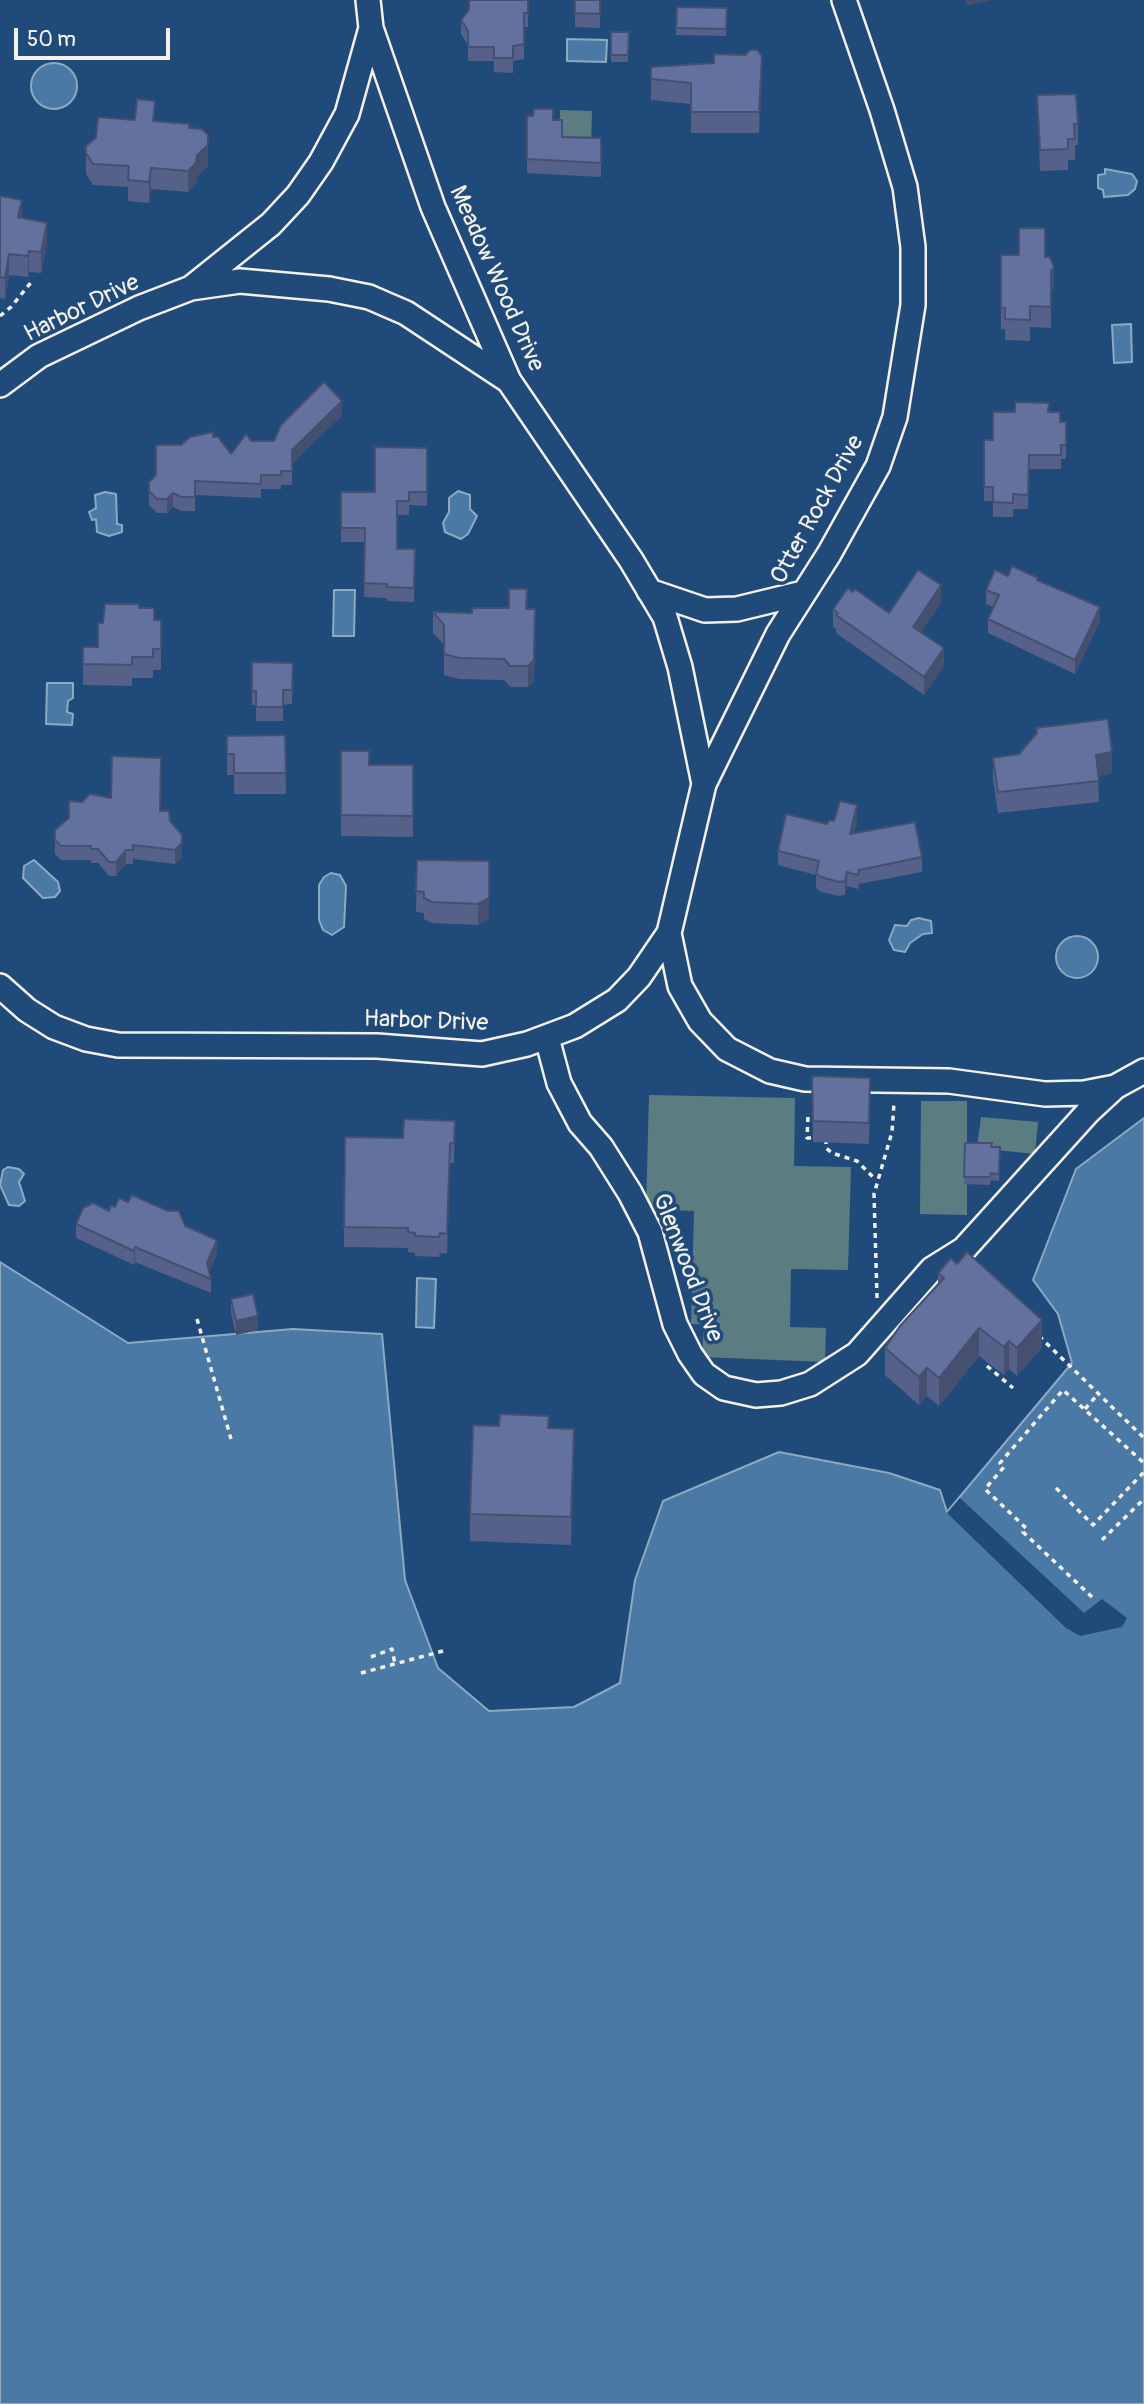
<!DOCTYPE html>
<html>
<head>
<meta charset="utf-8">
<style>
  body { margin:0 }
  #map { position:relative; width:1144px; height:2404px; overflow:hidden; background:#1f4a7a; font-family:Pangolin,sans-serif }
  canvas { display:block }
  .scale { position:absolute; left:14px; top:28px; width:156px; height:32px; box-sizing:border-box; border:4px solid #f4f1e8; border-top:0; padding-left:9px; font-size:21px; line-height:24px; white-space:nowrap; color:#f4f1e8; -webkit-text-stroke:5px #1f4a7a; paint-order:stroke }
</style>
</head>
<body>
<div id="map">
<canvas width="1144" height="2404"></canvas>
<div class="scale">50 m</div>
</div>
<script>
const ctx = document.querySelector('canvas').getContext('2d');
ctx.lineJoin = 'round';
function paint(path, color) { ctx.fillStyle = color; ctx.fill(path, 'evenodd'); }
const shape = rows => new Path2D(rows.map(r => 'M' + r).join(''));
function stroke(path, color, width, dash) { ctx.strokeStyle = color; ctx.lineWidth = width; ctx.lineCap = dash ? 'butt' : 'round'; ctx.setLineDash(dash || []); ctx.stroke(path); }
function label(font, color, halo, rows, align = 'center') {
  ctx.font = font + ' Pangolin,sans-serif'; ctx.lineWidth = 7; ctx.setLineDash([]); ctx.textBaseline = 'middle'; ctx.strokeStyle = halo; ctx.fillStyle = color; for (const [text, x, y, turn = 0] of rows) {
    ctx.save(); ctx.translate(x, y); ctx.rotate((+turn || 0) * Math.PI / 180); ctx.textAlign = isNaN(turn) ? turn : align; if (halo) ctx.strokeText(text, 0, 0); ctx.fillText(text, 0, 0); ctx.restore();
  }
}
paint(shape([
  [560,110,592,111,591,152,559,151],
  [649,1095,795,1098,794,1166,851,1167,848,1270,791,1269,790,1327,826,1328,825,1362,702,1357,704,1324,691,1324,694,1211,646,1209],
  [921,1101,967,1101,967,1215,920,1214],
  [981,1117,1038,1122,1035,1154,977,1148]
]), '#5b7d82');
const water = shape([
  [567,39,607,40,606,62,567,61,567,39],
  '31 86a23 23 0 1 1 46 0a23 23 0 1 1-46 0Z',
  [1105,169,1132,174,1137,181,1135,189,1128,195,1104,197,1103,190,1098,188,1098,175,1105,174,1105,169],
  [1131,324,1132,362,1114,363,1112,325,1131,324],
  [458,491,470,495,470,509,477,516,468,534,461,539,445,532,443,523,449,512,449,498,458,491],
  [105,492,116,494,117,524,122,525,122,532,109,536,97,532,96,519,92,520,89,512,96,508,95,495,105,492],
  [334,590,355,590,354,636,333,636,334,590],
  [47,683,73,683,73,698,68,701,67,712,73,714,72,725,46,724,47,683],
  [34,860,58,882,60,891,55,897,43,898,23,878,24,866,34,860],
  [331,873,340,875,346,886,344,927,332,935,323,930,319,920,319,885,324,877,331,873],
  [919,918,931,921,932,933,923,934,910,943,905,952,894,950,889,940,895,925,907,926,911,920,919,918],
  '1056 957a21 21 0 1 1 42 0a21 21 0 1 1-42 0Z',
  [1144,1118,1144,2404,0,2404,0,1262,128,1343,293,1329,382,1334,405,1580,438,1668,489,1711,574,1707,620,1683,635,1580,663,1501,779,1452,889,1473,940,1490,947,1512,1072,1363,1058,1314,1033,1280,1076,1169,1144,1118],
  [8,1167,19,1169,24,1174,19,1182,25,1201,19,1206,9,1205,0,1185,3,1170,8,1167],
  [417,1278,436,1279,434,1328,416,1327,417,1278]
]);
paint(water, '#4a79a6');
stroke(water, '#8ea9c0', 2);
paint(shape([
  [960,1498,1084,1613,1102,1599,1127,1618,1122,1627,1080,1636,1066,1628,947,1513]
]), '#1f4a7a');
const minor = shape([
  [368,0,371,28,433,207,509,381,631,560,665,617,680,667,704,784],
  [191,288,240,281,329,289,369,297,406,313,509,381],
  [0,385,39,356,139,308,191,288,271,224,298,195,321,162,347,114,371,28],
  [649,591,705,610,737,609,803,593],
  [669,933,680,986,700,1021,727,1049,770,1071,805,1079,949,1081,1045,1094,1084,1093,1115,1087],
  [0,986,27,1010,54,1027,86,1039,118,1045,377,1046,482,1054,527,1044,575,1026,617,1000,639,977,669,933,704,784,778,634,829,554,878,466,895,417,913,305,913,247,905,187,882,110,844,0],
  [547,1038,559,1083,580,1123,601,1147,630,1193,650,1232,675,1324,690,1354,704,1374,724,1388,756,1395,781,1393,810,1384,857,1354,932,1269,964,1249,1088,1112,1115,1087,1144,1071]
]);
stroke(minor, '#f4f1e8', 28);
stroke(shape([
  [0,316,11,307,33,280],
  [808,1117,807,1138,817,1138],
  [826,1139,826,1148,832,1153,857,1161,876,1180],
  [877,1298,874,1194,892,1132,894,1103],
  [197,1319,231,1439],
  [1039,1336,1144,1438],
  [987,1366,1013,1388],
  [1085,1409,1098,1394],
  [1056,1488,1093,1525,1144,1472],
  [1102,1540,1144,1499],
  [1092,1597,1023,1532,1026,1528,985,1489,1004,1467,1000,1463,1063,1390,1144,1463],
  [371,1657,392,1649,395,1664],
  [361,1673,443,1651]
]), '#f4f1e8', 3.5, [5, 5]);
stroke(minor, '#1f4a7a', 23);
paint(shape([
  [528,0,528,27,524,27,524,59,513,61,513,73,494,72,494,61,468,61,468,45,461,34,461,20],
  [575,0,600,14,600,28,575,27],
  [677,7,727,8,726,36,676,35],
  [611,32,629,32,628,62,611,62],
  [714,63,762,77,759,133,691,133,691,104,651,100,651,67],
  [1037,95,1078,124,1078,145,1075,145,1075,160,1068,160,1068,170,1040,171],
  [527,116,553,120,562,137,601,138,601,177,527,173],
  [155,121,189,128,208,156,208,166,197,176,196,184,188,192,151,189,149,203,128,201,128,187,93,185,86,174,86,153],
  [0,196,47,244,41,273,29,272,28,277,9,275,5,299,0,298],
  [1001,255,1045,257,1054,288,1051,292,1051,328,1030,327,1030,341,1005,340,1005,329,1001,329],
  [1015,412,1048,412,1060,422,1066,422,1066,459,1061,459,1061,469,1029,469,1028,509,1013,509,1013,517,993,517,993,501,984,501,984,440,993,440],
  [342,415,292,464,292,485,281,485,281,489,261,489,261,498,195,495,195,511,181,511,173,507,167,513,157,513,149,505,149,482,181,445,213,437,231,454,251,441,274,441],
  [427,448,427,506,409,505,409,515,397,515,397,549,415,549,414,602,387,601,387,598,364,597,365,542,341,542,341,492,375,492],
  [1008,576,1038,581,1100,621,1075,674,988,633,988,619,993,607,986,604,986,590],
  [509,589,527,609,535,630,534,681,528,687,510,687,504,680,459,679,444,675,444,645,433,633,433,612,472,613,509,608],
  [941,603,921,632,944,666,924,695,836,633,836,629,833,627,833,609,889,613],
  [139,608,154,620,161,620,161,670,153,670,153,678,132,678,132,686,83,685,83,647,98,647],
  [252,662,293,663,292,704,283,705,283,721,256,721,256,705,252,705],
  [1036,728,1112,773,1098,776,1099,802,998,813,993,779,993,758,1019,754,1036,733],
  [285,735,286,794,234,794,234,775,227,775,227,736],
  [341,751,369,765,413,765,413,837,341,836],
  [111,798,160,811,170,821,182,858,175,864,133,859,133,864,126,864,116,876,109,876,98,863,91,863,91,860,61,860,55,854,55,830,69,818,82,802],
  [857,819,854,833,922,857,922,872,859,884,858,889,847,886,845,895,839,896,821,892,816,888,816,875,778,865,778,851,834,821],
  [417,860,489,861,489,919,478,925,432,923,424,919,424,913,416,912],
  [812,1076,870,1078,869,1144,813,1142],
  [455,1121,454,1163,450,1163,447,1254,440,1253,439,1257,415,1256,415,1253,408,1252,408,1248,344,1247,345,1137,403,1138],
  [965,1143,991,1147,1000,1147,999,1181,991,1180,990,1185,964,1184],
  [128,1202,185,1226,217,1254,209,1272,211,1279,211,1293,135,1262,134,1265,76,1238,76,1224],
  [938,1273,1042,1347,1017,1376,1009,1369,1004,1375,979,1356,939,1406,927,1396,919,1405,885,1375,885,1348,938,1285],
  [231,1299,258,1330,236,1335,231,1313],
  [499,1426,549,1428,574,1457,571,1545,470,1541,470,1514]
]), '#556189');
paint(shape([
  [966,0,993,0,966,6],
  [762,56,762,77,759,133,759,112],
  [208,135,208,166,197,176,196,184,188,192,188,171],
  [151,168,151,189,149,203,149,182],
  [22,200,22,221,18,217],
  [47,223,47,244,41,273,41,252],
  [29,251,29,272,28,277,28,256],
  [9,254,9,275,5,299,5,278],
  [1054,267,1054,288,1051,292,1051,328,1051,271],
  [342,401,342,415,292,464,292,450],
  [173,493,173,507,167,513,167,499],
  [941,585,941,603,913,645,913,627],
  [1100,607,1100,621,1075,674,1075,660],
  [535,609,534,681,528,687,528,666],
  [944,648,944,666,924,695,924,677],
  [1112,752,1112,773,1096,776,1096,755],
  [857,805,857,819,850,848,850,834],
  [182,835,182,858,175,864,175,850],
  [126,850,126,864,116,876,116,862],
  [489,861,489,919,478,925,478,904],
  [847,872,847,886,845,895,845,881],
  [450,1143,450,1163,447,1254,447,1234],
  [217,1240,217,1254,207,1277,207,1263],
  [135,1247,135,1262,134,1265,134,1251],
  [258,1316,258,1330,236,1335,236,1321],
  [1042,1320,1042,1347,1017,1376,1017,1348],
  [979,1328,979,1356,939,1406,939,1378],
  [1009,1341,1009,1369,1004,1375,1004,1347],
  [927,1368,927,1396,919,1405,919,1377],
  [574,1429,574,1457,571,1545,571,1517]
]), '#454f6f');
const building = shape([
  [469,0,528,0,528,13,524,13,524,44,513,46,513,58,494,58,494,47,468,47,468,31,461,20,469,10,469,0],
  [575,0,600,0,600,14,575,13,575,0],
  [677,7,727,8,726,29,676,28,677,7],
  [611,32,629,32,628,55,611,55,611,32],
  [750,50,757,50,762,56,759,112,691,112,691,83,651,79,651,67,714,63,714,54,745,55,750,50],
  [1076,94,1078,124,1074,124,1075,139,1068,139,1068,149,1040,150,1037,95,1076,94],
  [137,99,155,101,153,121,189,124,189,128,202,129,208,135,208,145,197,155,196,163,188,171,151,168,149,182,128,180,129,166,93,164,86,153,86,146,96,138,98,117,135,120,137,99],
  [534,109,553,109,553,120,562,120,562,137,601,138,601,163,527,159,527,116,533,116,534,109],
  [0,196,22,200,18,217,47,223,41,252,29,251,28,256,9,254,5,278,0,277,0,196],
  [1019,228,1045,228,1045,257,1050,257,1054,267,1051,271,1051,307,1030,306,1030,320,1005,319,1005,308,1001,308,1001,255,1019,255,1019,228],
  [324,382,342,401,292,450,292,471,281,471,281,475,261,475,261,484,195,481,195,497,181,497,173,493,167,499,157,499,149,491,149,482,156,475,156,445,181,445,190,437,213,432,213,437,218,437,231,454,246,434,251,441,274,441,281,425,324,382],
  [1015,402,1049,403,1048,412,1060,412,1060,422,1066,422,1066,445,1061,445,1061,455,1029,455,1028,495,1013,494,1013,503,993,502,993,487,984,487,984,440,993,440,993,412,1015,412,1015,402],
  [375,447,427,448,427,492,409,492,409,501,397,501,397,549,415,549,414,588,387,587,387,584,364,583,365,528,341,528,341,492,375,492,375,447],
  [1012,566,1038,578,1037,580,1100,607,1075,660,988,619,999,595,986,590,995,570,1008,576,1012,566],
  [918,570,941,585,913,627,944,648,924,677,836,615,838,613,833,609,848,588,853,592,855,589,889,613,918,570],
  [509,589,527,589,526,609,535,609,534,660,528,666,510,666,504,659,459,658,444,654,444,625,433,612,472,613,472,608,509,608,509,589],
  [105,604,139,604,139,608,154,608,154,620,161,620,161,649,153,649,153,657,132,657,132,665,83,664,83,647,98,647,98,623,103,623,105,604],
  [252,662,293,663,292,690,283,690,283,707,256,707,256,691,252,691,252,662],
  [1108,719,1112,752,1096,755,1099,781,998,792,993,758,1019,754,1037,733,1036,728,1108,719],
  [285,735,286,773,234,773,234,754,227,754,227,736,285,735],
  [341,751,369,751,369,765,413,765,413,816,341,815,341,751],
  [112,756,161,758,160,811,169,811,170,821,182,835,182,843,175,850,133,845,133,850,126,850,116,862,109,862,98,849,91,849,91,846,61,846,55,840,55,830,69,818,69,801,82,802,90,794,111,798,112,756],
  [840,801,857,805,850,834,915,822,922,857,859,870,858,875,847,872,845,881,839,882,821,877,816,874,819,861,778,851,786,814,827,824,829,820,834,821,840,801],
  [417,860,489,861,489,898,478,904,432,902,424,898,424,892,416,891,417,860],
  [812,1076,870,1078,869,1123,813,1121,812,1076],
  [404,1119,455,1121,454,1143,450,1143,447,1234,440,1233,439,1237,415,1236,415,1233,408,1232,408,1228,344,1227,345,1137,403,1138,404,1119],
  [965,1143,992,1143,991,1147,1000,1147,999,1174,991,1173,990,1177,964,1177,965,1143],
  [132,1195,168,1211,179,1211,185,1226,217,1240,207,1263,211,1279,135,1247,134,1251,76,1224,83,1208,93,1203,109,1211,111,1205,115,1207,119,1198,128,1202,132,1195],
  [967,1252,1042,1320,1017,1348,1009,1341,1004,1347,979,1328,939,1378,927,1368,919,1377,885,1348,900,1326,944,1278,938,1273,951,1258,957,1264,967,1252],
  [253,1294,258,1316,236,1321,231,1299,253,1294],
  [500,1414,549,1416,548,1428,574,1429,571,1517,470,1514,473,1425,499,1426,500,1414]
]);
paint(building, '#63719f');
stroke(building, '#454f6f', 2);
label('24px', '#f4f1e8', '#1f4a7a', [
  ["Meadow Wood Drive",496,279,66],
  ["Harbor Drive",82,309,-26],
  ["Otter Rock Drive",818,510,-61],
  ["Harbor Drive",426,1022,2],
  ["Glenwood Drive",687,1268,69]
]);
</script>
</body>
</html>
